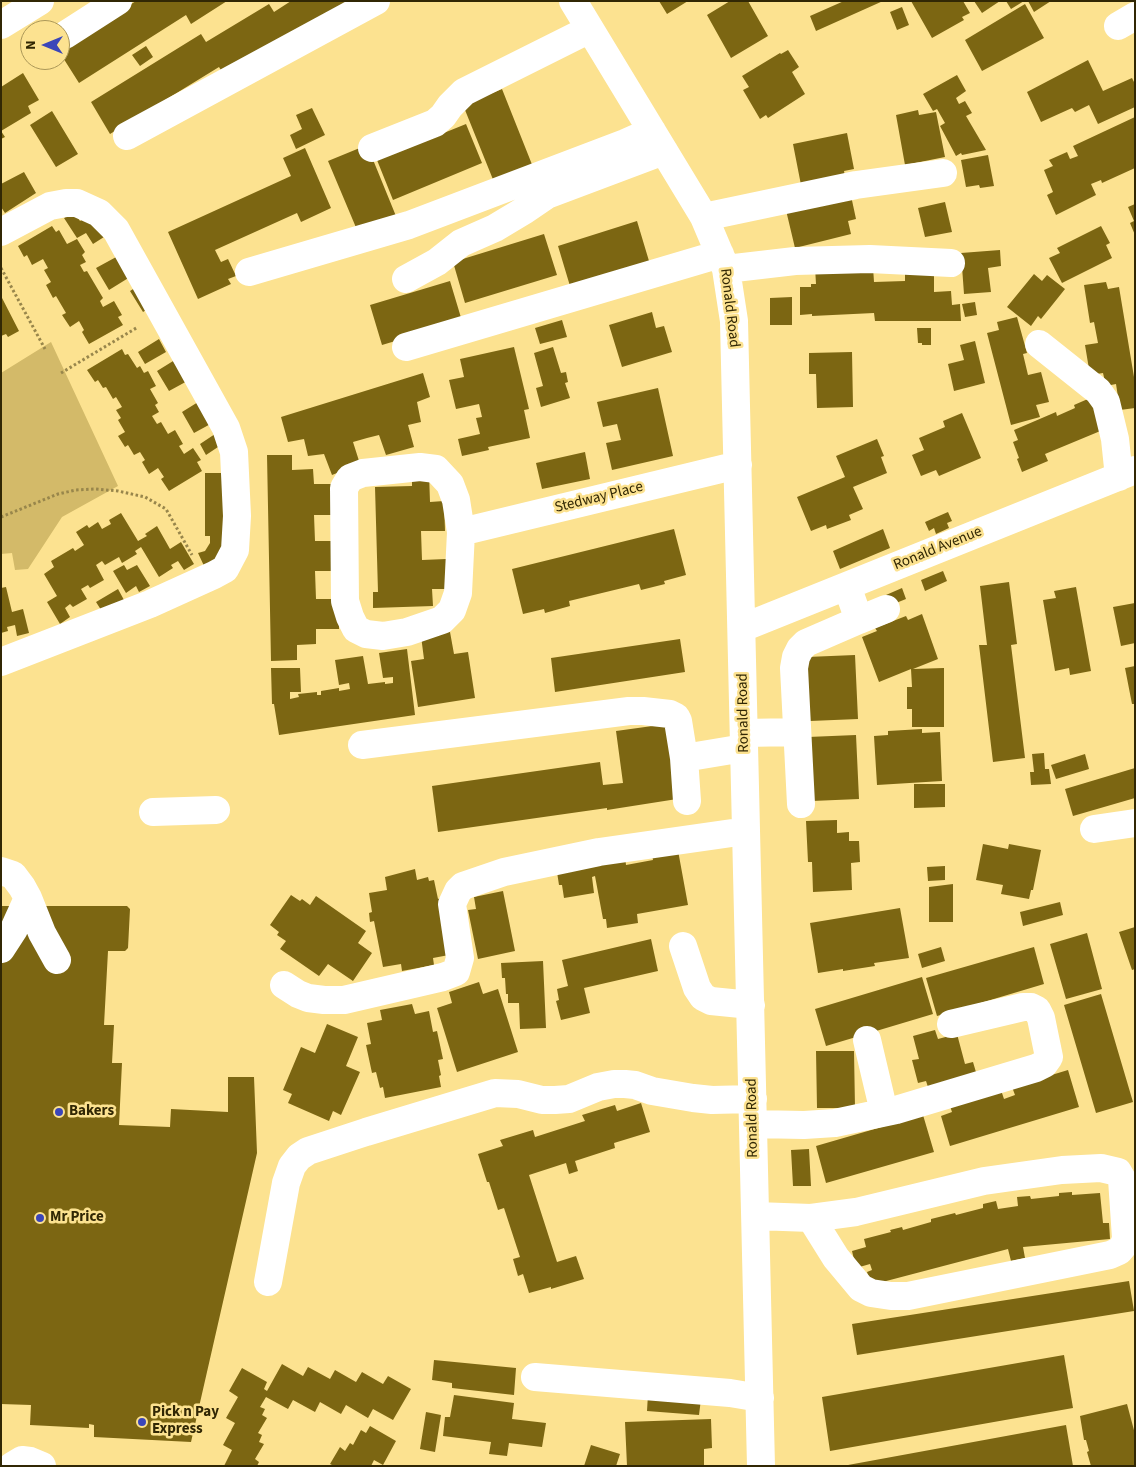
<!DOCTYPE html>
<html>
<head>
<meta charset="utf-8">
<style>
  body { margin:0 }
  #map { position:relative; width:1136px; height:1467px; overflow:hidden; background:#fce290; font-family:"Source Sans 3",sans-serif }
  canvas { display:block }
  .frame { position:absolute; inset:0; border:2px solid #312704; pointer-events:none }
  .north { position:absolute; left:20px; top:20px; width:50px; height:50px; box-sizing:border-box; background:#fce290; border:1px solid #ab9758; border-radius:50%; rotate:270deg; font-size:14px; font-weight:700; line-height:20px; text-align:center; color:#312704 }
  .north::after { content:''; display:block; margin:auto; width:18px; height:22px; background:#3b46b9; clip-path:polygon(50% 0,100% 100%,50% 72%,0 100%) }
</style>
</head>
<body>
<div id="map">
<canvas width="1136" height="1467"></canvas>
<div class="frame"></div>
<div class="north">N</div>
</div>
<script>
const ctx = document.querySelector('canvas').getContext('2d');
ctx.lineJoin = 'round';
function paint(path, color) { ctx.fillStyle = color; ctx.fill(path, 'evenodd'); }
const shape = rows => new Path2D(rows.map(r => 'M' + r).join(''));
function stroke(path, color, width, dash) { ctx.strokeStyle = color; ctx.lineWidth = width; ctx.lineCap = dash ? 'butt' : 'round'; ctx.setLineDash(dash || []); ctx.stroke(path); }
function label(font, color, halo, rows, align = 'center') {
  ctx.font = font + ' "Source Sans 3",sans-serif'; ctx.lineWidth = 5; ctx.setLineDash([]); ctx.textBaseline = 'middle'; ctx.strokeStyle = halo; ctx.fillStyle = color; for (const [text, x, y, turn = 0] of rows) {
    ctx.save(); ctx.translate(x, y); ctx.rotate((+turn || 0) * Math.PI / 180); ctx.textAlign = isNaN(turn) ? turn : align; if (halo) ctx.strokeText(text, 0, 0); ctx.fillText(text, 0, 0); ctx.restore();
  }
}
paint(shape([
  [51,342,118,486,62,517,28,569,15,570,12,553,1,554,1,373]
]), '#d3ba69');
paint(shape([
  [136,1,227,1,191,24,186,15,79,83,60,53,60,49],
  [291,1,363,1,224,75,219,67,110,134,91,102,201,34,206,42,269,4,274,12],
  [659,1,688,1,667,14],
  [730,1,748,1,768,36,731,58,707,15],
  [844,1,883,1,816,31,810,16],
  [911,1,963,1,970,13,962,17,964,20,932,38],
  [974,1,1000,1,982,13],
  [1006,1,1024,1,1011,9],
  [1028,1,1051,1,1034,12],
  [1025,4,1044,38,982,71,965,40],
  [902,7,909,25,897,30,890,12],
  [146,46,153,57,140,66,132,55],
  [788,50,799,67,792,72,805,94,768,118,766,115,760,119,743,90,749,87,742,76,780,53,781,54],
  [1088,60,1103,91,1132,78,1135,84,1135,107,1098,124,1089,105,1075,112,1072,108,1041,122,1027,92],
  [23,73,39,100,28,106,31,113,1,131,5,137,1,139,1,87],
  [957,75,966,91,956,98,959,104,965,101,972,113,966,116,986,150,962,155,961,153,956,156,940,126,945,123,937,109,933,111,923,94],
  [502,89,533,167,494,182,463,105],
  [312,108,325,135,296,149,290,135,302,129,296,115],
  [918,110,919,115,936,112,945,157,905,165,896,115],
  [52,111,78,154,56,167,30,125],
  [1135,117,1135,168,1102,183,1101,180,1091,184,1096,195,1056,215,1047,195,1053,192,1044,170,1053,166,1049,160,1067,152,1070,159,1078,156,1073,146],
  [466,124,482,163,393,200,377,160],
  [847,133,854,169,844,171,845,176,801,185,793,144],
  [367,145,398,221,360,237,328,161],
  [305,148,331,208,301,222,297,213,215,250,221,262,228,259,236,276,228,279,231,284,198,299,168,232,291,176,283,158],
  [988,155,994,186,980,188,979,185,966,187,961,160],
  [24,172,36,193,5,213,1,207,1,184],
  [850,191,856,219,848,221,851,234,795,248,785,206],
  [945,202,952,232,925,237,918,208],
  [1135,204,1135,235,1130,223,1134,221,1128,207],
  [74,211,80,221,90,215,104,237,93,244,86,233,77,238,64,218],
  [637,221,649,261,570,286,558,246],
  [52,226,56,232,59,230,67,244,77,239,85,252,82,255,86,262,80,265,84,272,87,271,103,298,100,301,103,307,114,301,122,315,118,317,123,325,89,344,82,332,84,330,79,321,70,327,62,315,66,313,56,296,53,298,46,285,51,282,44,270,48,268,43,259,32,265,27,255,24,257,18,246],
  [1101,226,1110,243,1106,245,1112,258,1062,283,1049,258,1060,253,1057,248],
  [544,234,557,275,465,303,453,262],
  [1000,250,1001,266,988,268,991,292,964,294,961,253],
  [118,256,130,277,109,290,96,268],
  [815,267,873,267,874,282,905,281,905,271,934,270,934,292,951,291,952,305,960,304,961,321,875,321,874,313,812,316,812,314,800,315,800,287,811,287,811,284,816,284],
  [1034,274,1042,281,1047,275,1065,289,1041,319,1038,316,1031,326,1007,307],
  [450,281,462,321,382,345,370,305],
  [1106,282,1108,289,1119,287,1135,383,1135,408,1120,410,1116,384,1106,386,1103,373,1090,375,1085,345,1098,343,1094,322,1090,323,1084,285],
  [141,284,154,305,143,312,130,291],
  [1,296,19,331,8,337,6,334,1,336],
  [792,297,792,325,770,325,770,298],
  [975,302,977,315,965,317,962,304],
  [652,312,656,328,664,326,672,352,622,367,609,325],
  [1017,317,1027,353,1023,354,1028,375,1041,372,1049,402,1036,405,1040,417,1011,425,987,333,999,330,997,322],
  [562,320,567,337,540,344,535,328],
  [917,328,931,328,931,345,922,345,922,343,918,343],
  [159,339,166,352,145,364,138,352],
  [975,341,985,383,954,391,948,364,964,360,960,345],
  [514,347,529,409,524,410,530,438,488,447,489,450,462,456,458,439,480,434,476,418,482,417,479,404,456,409,449,380,464,377,460,359],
  [553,347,561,373,566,372,568,382,565,383,570,398,541,407,536,388,543,386,534,353],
  [122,349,125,355,128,354,137,368,140,366,144,373,148,371,156,386,150,389,158,403,155,405,159,412,152,416,157,424,161,422,168,434,175,430,183,444,179,446,184,454,193,448,201,460,197,462,202,471,169,491,161,479,164,477,158,468,149,474,142,462,145,460,140,452,134,455,128,445,125,447,118,436,125,432,118,420,121,418,116,410,122,407,116,397,113,399,106,387,103,388,98,380,95,382,87,370],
  [852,352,853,407,817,408,816,374,809,374,809,353],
  [178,358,191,379,169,391,157,371],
  [423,373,430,397,417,402,421,422,408,425,414,447,386,455,379,435,367,438,353,442,360,464,332,475,324,454,308,456,304,439,288,442,281,417],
  [658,388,673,456,612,470,606,443,621,440,617,424,603,427,597,402],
  [1097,395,1110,427,1045,454,1048,461,1022,472,1017,459,1019,458,1013,442,1018,440,1014,430,1056,412,1057,416,1075,408,1074,405],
  [203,399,216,421,194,433,182,412],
  [962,413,981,458,939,476,936,470,921,476,912,455,924,450,919,438,945,427,943,421],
  [221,430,227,441,206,455,200,444],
  [877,439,884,456,881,457,887,473,853,487,863,509,849,515,851,520,827,529,826,525,811,531,797,497,845,477,836,456],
  [585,452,590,479,542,489,536,463],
  [267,455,292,455,292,470,313,469,314,484,336,484,336,515,314,515,315,541,337,541,338,571,315,571,316,599,339,599,339,629,316,629,316,644,297,645,297,660,271,661],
  [205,473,227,473,227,536,216,563,205,568,198,553,205,551,210,543,210,536,205,536],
  [412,473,429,473,430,502,444,501,445,531,421,531,422,560,446,559,446,589,432,589,433,606,373,608,373,592,378,592,375,487,412,486],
  [948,512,952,521,947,523,949,528,936,534,934,528,929,531,925,522],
  [121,513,138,541,147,536,145,534,157,526,170,549,181,542,194,564,184,570,178,561,171,565,173,568,159,577,141,547,135,551,137,554,122,563,119,557,105,565,102,561,96,565,104,580,90,588,88,585,81,589,87,599,73,607,70,604,65,608,70,617,60,624,47,602,57,596,44,574,54,567,51,561,73,548,75,551,84,545,76,532,87,525,89,528,98,522,102,529,111,524,109,520],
  [674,529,686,575,664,581,665,584,641,590,639,584,569,601,570,606,545,613,544,609,523,614,512,569],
  [883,529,890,548,840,569,833,551],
  [124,565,127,570,137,565,150,586,139,592,136,586,126,593,113,571],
  [943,571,947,581,925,591,921,580],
  [1009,582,1017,644,1011,645,1025,758,993,762,979,645,987,645,980,586],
  [6,587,12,612,23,609,29,633,17,636,15,625,7,627,8,631,1,633,1,588],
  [1076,587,1091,671,1070,675,1069,668,1055,671,1043,600,1056,598,1054,591],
  [902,588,906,599,891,605,886,595],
  [118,589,124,600,103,613,96,602],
  [1135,603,1135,643,1121,646,1113,607],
  [922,614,938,659,913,669,944,668,944,727,912,727,912,709,907,709,907,687,912,687,911,669,879,682,862,637,877,631,875,628,906,616,908,620],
  [450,632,454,654,468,652,475,698,418,707,411,661,424,659,421,636],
  [680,639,685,672,555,692,551,658],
  [407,649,415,715,279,735,274,704,272,704,271,668,300,668,301,692,290,692,290,699,299,697,298,694,317,692,317,695,321,695,321,691,339,688,339,691,350,689,349,683,339,685,335,660,363,656,368,684,385,682,385,684,393,683,393,677,383,678,379,653],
  [855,655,858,719,810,721,804,674,808,673,807,657],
  [1135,666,1135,704,1132,704,1125,668],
  [667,724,677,799,607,810,607,808,438,832,432,786,600,762,603,785,623,783,616,731],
  [922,729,922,733,940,732,942,781,877,785,874,736,888,735,888,731],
  [856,735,859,799,812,801,808,737],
  [1044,753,1045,769,1049,769,1051,784,1031,785,1030,772,1034,772,1032,754],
  [1085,754,1089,769,1056,779,1051,765],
  [1135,768,1135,798,1073,816,1065,789],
  [914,784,945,784,945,807,914,808],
  [837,820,837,833,849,832,849,841,859,841,860,862,851,863,852,890,813,892,812,862,808,862,806,821],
  [983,844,1008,849,1009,844,1041,850,1033,890,1031,890,1029,899,1001,894,1003,885,976,880],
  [677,845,688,905,637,914,638,923,607,928,606,919,603,919,595,876,592,877,594,893,564,898,562,885,559,885,557,872,625,856,626,865,653,860,651,850],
  [945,866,945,880,928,881,927,867],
  [415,869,417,880,428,877,429,881,434,880,438,899,441,898,449,955,433,958,434,965,402,971,401,964,383,967,374,921,370,922,369,913,372,912,369,893,387,890,385,877],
  [953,884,953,922,929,922,929,887],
  [503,891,515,951,478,959,468,910,476,909,474,897],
  [291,895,300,901,302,899,310,905,316,896,366,931,358,943,372,953,353,981,328,964,319,976,280,949,286,941,277,935,279,932,270,925],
  [1060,902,1063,915,1023,926,1020,912],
  [1,906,127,906,130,909,128,948,125,951,108,951,104,1025,114,1025,112,1063,122,1063,119,1125,170,1127,171,1109,228,1112,228,1077,254,1077,257,1153,191,1442,94,1437,94,1425,89,1424,89,1428,30,1425,31,1405,1,1404],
  [900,908,909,958,874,963,875,966,843,971,843,969,818,973,810,923],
  [1135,927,1135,969,1132,970,1119,932],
  [1087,933,1102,989,1066,999,1050,944],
  [651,939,658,971,584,988,590,1013,561,1020,556,1001,559,1000,557,989,568,986,562,960],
  [941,947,945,961,922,968,918,954],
  [1034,947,1044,984,937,1016,926,978],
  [543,961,546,1028,520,1029,519,1003,508,1003,508,994,506,994,505,978,502,978,501,963],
  [922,977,933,1014,826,1046,815,1009],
  [479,982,483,994,498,989,518,1052,457,1072,437,1008,452,1003,449,992],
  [1101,994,1133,1102,1096,1113,1064,1005],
  [412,1004,415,1014,429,1011,433,1032,437,1031,443,1059,438,1060,441,1075,439,1076,441,1087,385,1098,383,1087,380,1088,376,1072,372,1073,366,1045,371,1044,367,1023,382,1020,380,1010],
  [327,1024,358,1037,346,1066,360,1072,341,1115,333,1111,329,1121,288,1103,292,1094,283,1090,301,1047,315,1053],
  [935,1030,938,1039,957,1034,965,1064,973,1062,978,1079,930,1093,926,1081,918,1083,912,1060,919,1059,913,1036],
  [816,1051,854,1051,855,1108,817,1108],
  [1068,1070,1079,1107,950,1146,941,1116,952,1112,950,1106,1001,1090,1004,1099,1015,1095,1012,1087],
  [641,1103,650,1132,614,1143,615,1148,575,1161,578,1171,569,1174,566,1163,529,1175,557,1262,576,1256,584,1279,551,1289,551,1287,529,1293,523,1274,518,1276,513,1259,520,1257,504,1208,498,1210,489,1182,487,1182,478,1154,503,1146,500,1140,533,1130,535,1137,585,1121,582,1115,615,1105,617,1111],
  [923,1115,934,1152,826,1183,816,1146],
  [809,1149,811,1186,793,1186,791,1150],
  [1072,1192,1072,1195,1100,1193,1103,1223,1109,1223,1110,1239,1023,1247,1025,1258,1011,1261,1008,1249,871,1285,867,1272,872,1270,870,1264,856,1268,852,1251,866,1247,864,1239,891,1232,890,1230,902,1227,903,1230,931,1222,931,1219,955,1213,956,1215,983,1208,983,1204,996,1201,998,1209,1018,1206,1017,1197,1030,1196,1031,1199,1059,1196,1059,1193],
  [1129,1281,1134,1311,857,1355,852,1324],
  [1064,1355,1073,1408,830,1451,822,1397],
  [434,1360,516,1368,514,1395,452,1388,452,1383,432,1380],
  [282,1364,303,1376,308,1367,330,1379,335,1370,356,1382,362,1372,383,1384,388,1376,411,1389,393,1420,373,1409,368,1418,346,1405,341,1414,320,1402,315,1412,293,1400,288,1409,266,1397,260,1407,265,1409,262,1415,267,1418,258,1433,262,1435,259,1442,264,1444,255,1459,259,1462,257,1466,224,1466,232,1450,223,1445,235,1423,226,1418,238,1397,229,1391,242,1368,267,1382,264,1389,267,1391],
  [648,1394,701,1399,699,1415,647,1411],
  [454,1395,514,1403,512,1419,546,1423,542,1447,509,1443,507,1456,489,1454,491,1442,443,1436,445,1417,450,1417],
  [1127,1404,1135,1434,1135,1466,1091,1466,1087,1452,1089,1451,1086,1440,1084,1440,1080,1416],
  [426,1412,441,1415,435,1452,420,1449],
  [711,1419,712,1448,704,1449,704,1465,627,1466,625,1422],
  [1066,1425,1073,1466,848,1466,848,1465],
  [370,1426,396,1441,383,1465,374,1460,371,1466,334,1466,330,1464,340,1447,345,1451,350,1443,353,1445,361,1430,366,1433],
  [591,1445,620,1454,616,1466,584,1466]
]), '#7c6612');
stroke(shape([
  [1,268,45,349],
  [61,373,138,327],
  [1,517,58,494,76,490,96,489,118,491,145,497,166,509,192,555]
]), '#98864b', 3, [2.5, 2.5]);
stroke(shape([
  [573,1,704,217,726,269,734,321,761,1466],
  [1,25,40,1],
  [1118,26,1135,16],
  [65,35,118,1],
  [127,136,376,1],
  [372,148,435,123,443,116,450,106,464,92,590,29],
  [704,217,856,185,943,173],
  [1,232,50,206,66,203,77,203,99,213,116,230,226,428,234,452,237,516,235,550,225,569,214,575,150,604,1,662],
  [726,269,795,261,870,259,951,263],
  [249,272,409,225,625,143,652,131],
  [406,279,437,262,461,243,495,228,525,210,547,195,664,151],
  [1039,344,1098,391,1106,402,1115,439,1119,477],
  [406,347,720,254],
  [420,467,436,469,450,484,456,500,461,532,458,593,452,610,442,620,407,632,383,636,366,634,356,629,350,617,345,601,344,488,350,478,363,473,420,467],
  [461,532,738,465],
  [859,620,886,609],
  [742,628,1135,470],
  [744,733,797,732],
  [362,745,629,711,643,711,670,714,676,717,678,721,684,758,687,801],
  [684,758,744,748],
  [801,804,794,668,796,657,800,649,806,643,859,620,847,586],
  [153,812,216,810],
  [1094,829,1135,823],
  [1,871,13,875,22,887,28,898,42,933,57,960],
  [683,946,697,988,703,997,711,1001,751,1005],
  [1,949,14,929,28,898],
  [284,985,298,994,308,998,324,1000,344,1000,443,977,456,972,460,958,452,904,458,891,463,886,504,872,599,852,746,831],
  [867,1040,884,1112],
  [753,1124,804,1125,835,1123,896,1110,1036,1068,1044,1064,1049,1057,1041,1018,1037,1010,1031,1007,1023,1007,951,1024],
  [756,1216,811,1218,856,1212,984,1181,1062,1170,1101,1168,1118,1172,1122,1179,1126,1238,1124,1245,1119,1251,1110,1255,908,1296,891,1296,871,1293,861,1288,836,1258,811,1218],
  [268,1282,286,1183,292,1166,299,1157,308,1151,366,1132,495,1093,518,1094,542,1100,555,1100,569,1099,598,1087,614,1084,625,1084,635,1085,652,1091,693,1098,712,1100,753,1099],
  [535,1377,730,1393,760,1398],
  [12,1466,22,1460,30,1461,42,1466]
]), '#fff', 28);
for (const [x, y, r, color] of [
  [59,1112,5,"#3b46b9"],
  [40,1218,5,"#3b46b9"],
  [142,1422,5,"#3b46b9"]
]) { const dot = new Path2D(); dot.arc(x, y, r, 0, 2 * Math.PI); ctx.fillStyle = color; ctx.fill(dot); stroke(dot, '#fce290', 2); }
label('15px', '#312704', '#fce290', [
  ["Ronald Road",729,308,83],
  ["Stedway Place",599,498,-14],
  ["Ronald Avenue",938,549,-22],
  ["Ronald Road",744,713,-91],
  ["Ronald Road",753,1118,-91]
]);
label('bold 15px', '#312704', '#fce290', [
  ["Bakers",69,1112],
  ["Mr Price",50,1218],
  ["Pick n Pay",152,1413],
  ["Express",152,1430]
], 'left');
</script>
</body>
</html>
